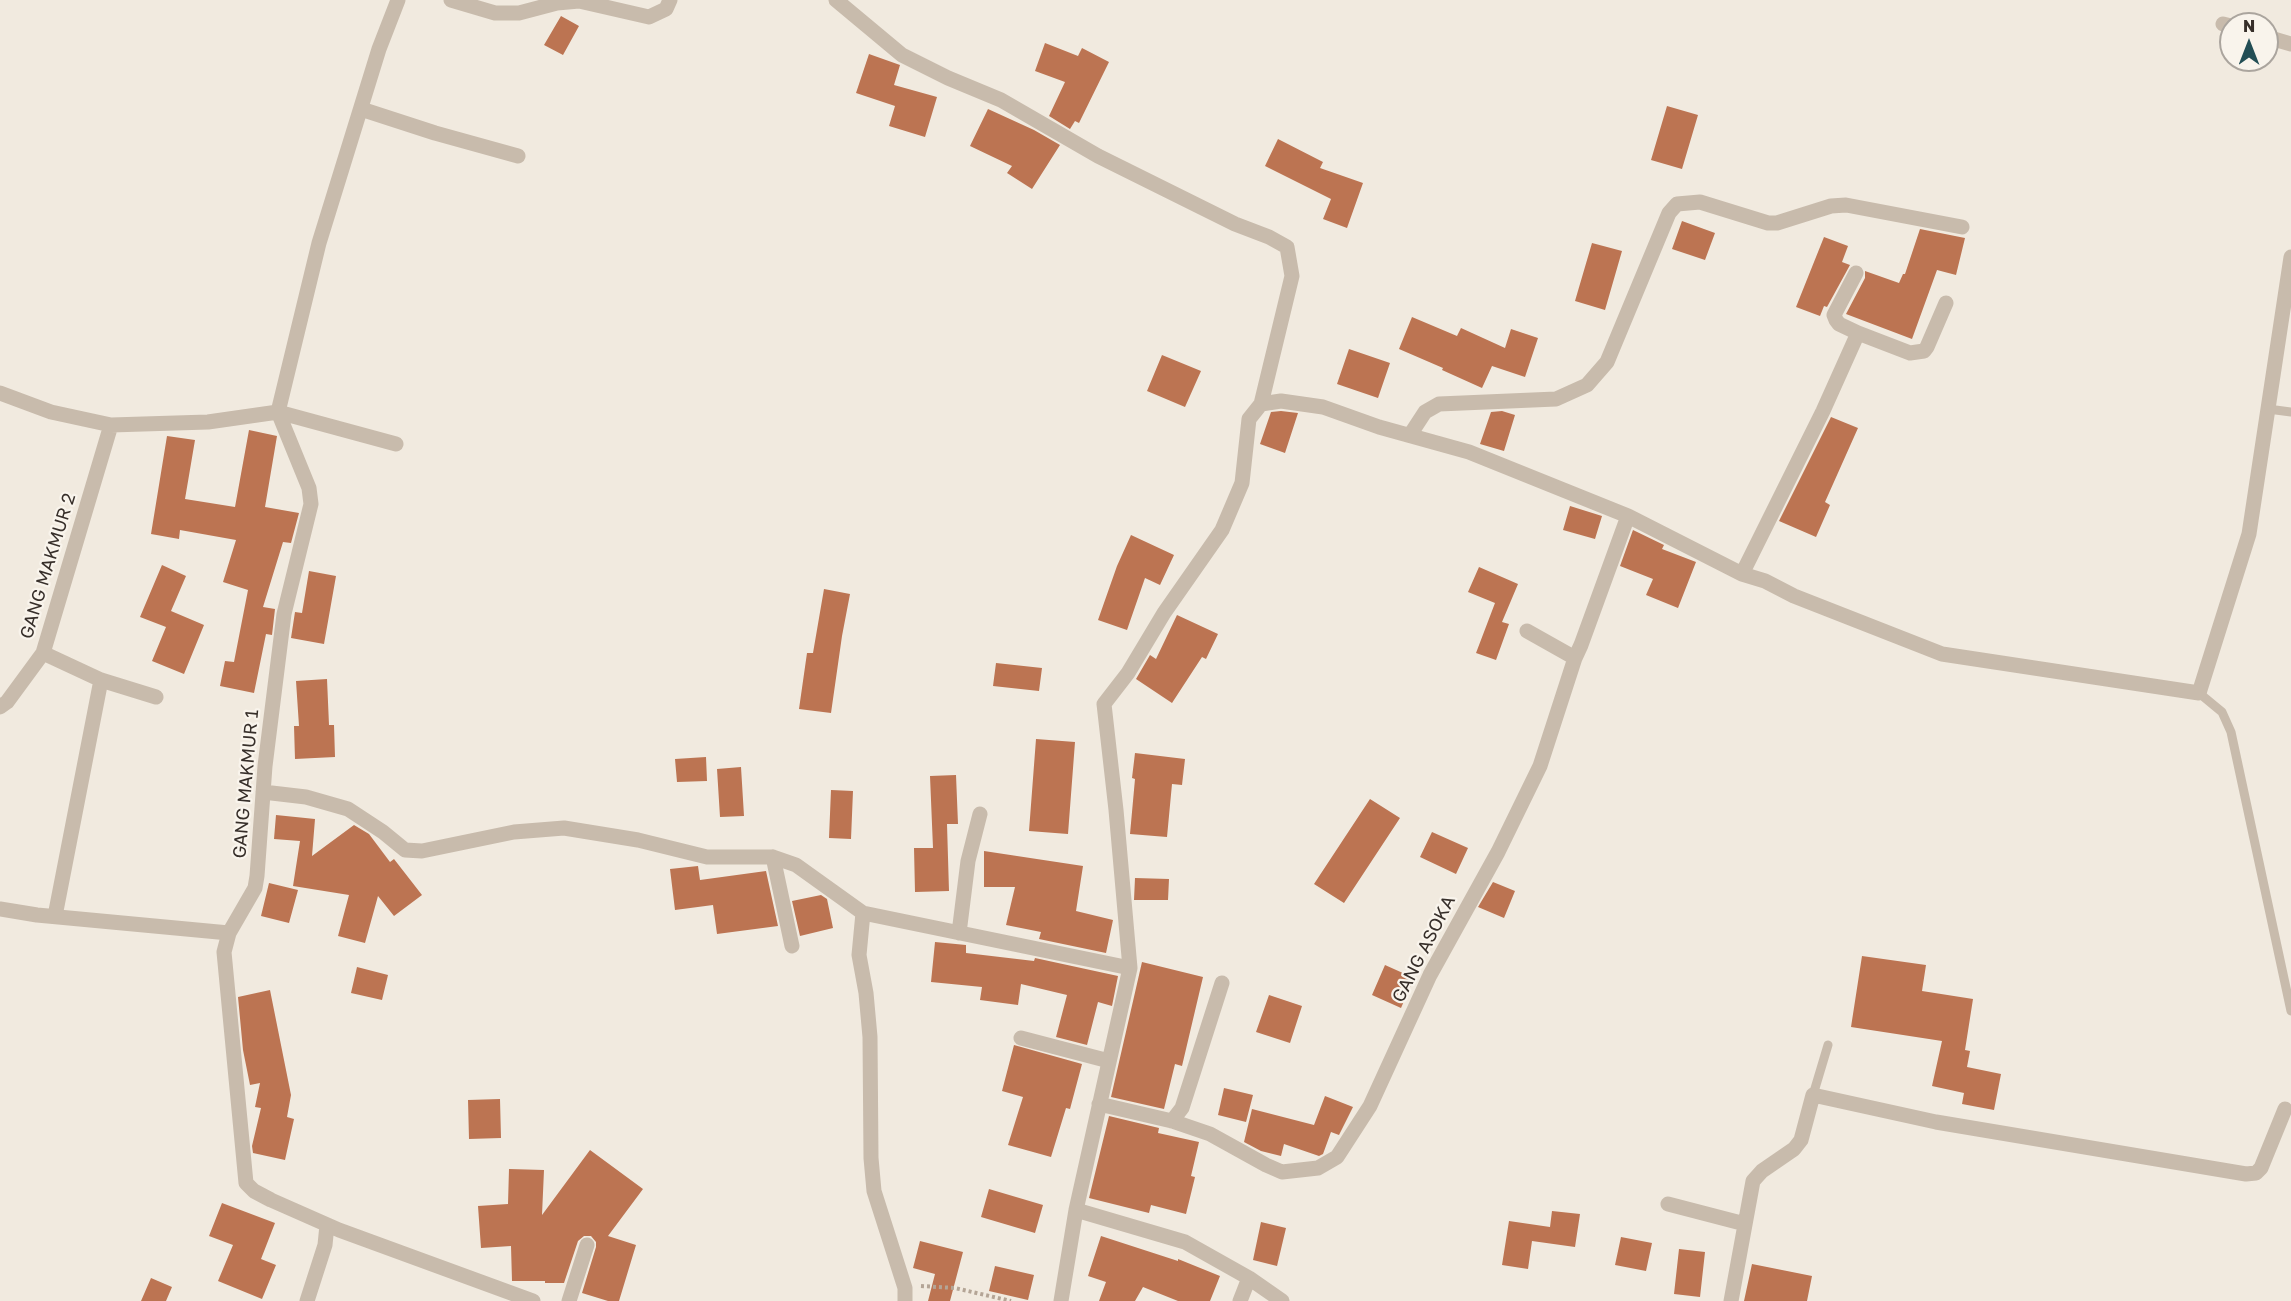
<!DOCTYPE html>
<html>
<head>
<meta charset="utf-8">
<style>
  body { margin:0 }
  #map { position:relative; width:2291px; height:1301px; overflow:hidden; background:#f1eadf; font-family:"Golos Text",sans-serif }
  canvas { display:block }
  .north { position:absolute; left:2219px; top:12px; width:60px; height:60px; box-sizing:border-box; background:#f9f4ec; border:2px solid #aba59e; border-radius:50%; rotate:0deg; font-size:16px; font-weight:700; line-height:24px; text-align:center; color:#372f2a }
  .north::after { content:''; display:block; margin:auto; width:21px; height:27px; background:#234e55; clip-path:polygon(50% 0,100% 100%,50% 72%,0 100%) }
</style>
</head>
<body>
<div id="map">
<canvas width="2291" height="1301"></canvas>
<div class="north">N</div>
</div>
<script>
const ctx = document.querySelector('canvas').getContext('2d');
ctx.lineJoin = 'round';
function paint(path, color) { ctx.fillStyle = color; ctx.fill(path, 'evenodd'); }
const shape = rows => new Path2D(rows.map(r => 'M' + r).join(''));
function stroke(path, color, width, dash) { ctx.strokeStyle = color; ctx.lineWidth = width; ctx.lineCap = dash ? 'butt' : 'round'; ctx.setLineDash(dash || []); ctx.stroke(path); }
function label(font, color, halo, rows, align = 'center') {
  ctx.font = font + ' "Golos Text",sans-serif'; ctx.lineWidth = 4.5; ctx.setLineDash([]); ctx.textBaseline = 'middle'; ctx.strokeStyle = halo; ctx.fillStyle = color; for (const [text, x, y, turn = 0] of rows) {
    ctx.save(); ctx.translate(x, y); ctx.rotate((+turn || 0) * Math.PI / 180); ctx.textAlign = isNaN(turn) ? turn : align; if (halo) ctx.strokeText(text, 0, 0); ctx.fillText(text, 0, 0); ctx.restore();
  }
}
paint(shape([
  [561,16,579,26,563,55,544,45],
  [1045,43,1078,56,1082,48,1109,62,1079,123,1075,121,1070,129,1049,116,1065,82,1035,71],
  [869,54,900,65,894,85,937,97,925,137,889,126,895,106,856,93],
  [1667,106,1698,115,1682,169,1651,160],
  [988,109,1034,130,1060,145,1032,189,1007,173,1012,166,970,146],
  [1278,139,1323,162,1320,168,1363,183,1347,228,1323,219,1331,199,1265,166],
  [1682,221,1715,233,1705,260,1672,249],
  [1920,229,1965,238,1956,275,1937,270,1912,339,1846,314,1865,278,1865,271,1899,283,1903,274,1905,274],
  [1824,237,1848,246,1842,262,1850,265,1827,307,1824,306,1820,316,1796,307],
  [1592,243,1622,251,1605,310,1575,301],
  [1412,317,1457,336,1461,328,1505,348,1511,329,1538,338,1525,377,1492,366,1482,388,1442,370,1443,368,1399,349],
  [1349,349,1390,363,1378,398,1337,384],
  [1162,355,1201,371,1185,407,1147,391],
  [1281,411,1298,413,1285,453,1260,444,1271,412],
  [1502,411,1515,415,1504,451,1480,444,1491,412],
  [1831,417,1858,428,1825,502,1830,505,1816,537,1779,521],
  [249,430,277,436,265,507,299,513,291,543,283,542,263,607,275,609,272,635,266,634,254,693,220,686,225,661,234,662,248,590,223,582,236,540,180,530,179,539,151,534,167,436,195,440,185,499,235,507],
  [1570,506,1602,516,1595,539,1563,530],
  [1633,530,1664,545,1662,549,1696,562,1678,608,1646,595,1653,579,1620,566],
  [1131,535,1174,555,1160,585,1145,578,1127,630,1098,620,1117,566],
  [162,565,186,576,171,611,204,625,184,674,152,661,166,627,140,617],
  [1479,567,1518,584,1502,622,1509,624,1496,660,1476,653,1495,603,1468,592],
  [309,571,336,576,324,644,291,638,295,612,302,613],
  [824,589,850,594,842,636,831,713,799,709,807,653,813,653],
  [1177,615,1218,634,1206,659,1202,657,1172,703,1136,679,1150,655,1156,659],
  [996,663,1042,668,1039,691,993,686],
  [327,679,329,725,334,725,335,757,295,759,294,726,299,726,296,681],
  [1036,739,1075,742,1068,834,1029,831],
  [1135,753,1185,759,1182,785,1172,784,1167,837,1130,834,1135,779,1132,778],
  [706,757,707,781,677,782,675,759],
  [741,767,744,816,720,817,717,769],
  [956,775,958,824,947,824,949,891,915,892,914,848,933,848,930,776],
  [831,790,853,791,851,839,829,838],
  [1370,799,1400,818,1344,903,1314,884],
  [276,815,315,819,312,856,354,825,369,834,390,862,394,859,422,895,394,916,378,896,365,943,338,936,349,895,293,886,300,841,274,839],
  [1432,832,1468,848,1456,874,1420,857],
  [984,851,1083,866,1076,911,1113,920,1106,953,1039,939,1041,932,1006,925,1015,887,984,887],
  [698,866,700,880,766,871,778,926,717,934,713,905,675,910,670,869],
  [1135,878,1169,879,1168,900,1134,900],
  [1493,882,1515,891,1504,918,1478,907],
  [269,883,298,890,289,923,261,916],
  [821,895,827,899,833,928,800,936,792,901],
  [935,942,966,945,966,953,1034,961,1035,958,1118,976,1112,1006,1098,1002,1087,1045,1056,1037,1067,995,1021,984,1018,1005,980,1000,982,987,931,982],
  [1862,956,1926,965,1922,991,1973,999,1965,1050,1970,1051,1967,1067,2001,1074,1994,1110,1962,1104,1964,1093,1932,1086,1942,1041,1851,1027],
  [1142,962,1203,977,1182,1066,1175,1064,1164,1109,1111,1097],
  [1385,965,1414,978,1401,1008,1372,995],
  [357,967,388,975,382,1000,351,993],
  [270,990,291,1095,287,1117,294,1119,285,1160,253,1153,252,1146,261,1108,255,1107,260,1083,250,1085,243,1050,238,997],
  [1269,995,1302,1006,1290,1043,1256,1032],
  [1014,1045,1082,1064,1070,1109,1066,1108,1051,1157,1008,1145,1023,1097,1002,1091],
  [1224,1088,1253,1095,1246,1122,1218,1115],
  [1325,1096,1353,1107,1339,1135,1331,1132,1323,1154,1319,1156,1284,1144,1281,1156,1261,1151,1244,1142,1252,1109,1314,1125],
  [500,1099,501,1138,469,1139,468,1100],
  [1109,1116,1159,1128,1158,1133,1199,1142,1191,1176,1195,1177,1186,1214,1151,1205,1149,1213,1089,1198],
  [590,1150,643,1189,608,1236,636,1245,619,1301,608,1301,582,1293,596,1247,596,1242,591,1236,584,1236,578,1241,564,1283,545,1283,545,1281,512,1281,511,1246,481,1248,478,1206,508,1204,509,1169,544,1170,542,1215],
  [989,1189,1043,1205,1035,1233,981,1217],
  [222,1203,275,1223,261,1259,276,1265,262,1299,218,1281,233,1245,209,1236],
  [1552,1211,1580,1214,1575,1247,1532,1241,1528,1269,1502,1265,1509,1221,1550,1227],
  [1261,1222,1286,1228,1277,1266,1253,1260],
  [1101,1236,1178,1261,1178,1259,1220,1276,1210,1301,1178,1301,1143,1287,1135,1301,1099,1301,1106,1282,1088,1276],
  [1621,1237,1652,1243,1646,1271,1615,1265],
  [920,1241,963,1252,950,1301,928,1301,935,1274,913,1268],
  [1679,1249,1705,1252,1700,1297,1674,1294],
  [1752,1264,1812,1276,1807,1301,1744,1301],
  [995,1266,1034,1275,1028,1300,989,1291],
  [151,1278,172,1287,166,1301,141,1301]
]), '#bc7452');
stroke(shape([
  [921,1286,955,1288,1011,1301]
]), '#b4a596', 4, [3, 3]);
stroke(shape([
  [2268,409,2291,412],
  [2199,693,2222,712,2231,732,2291,1011],
  [1813,1095,1828,1045]
]), '#c8bbac', 9);
stroke(shape([
  [451,0,495,13,519,13,557,3,579,1,649,17,666,9,670,0],
  [836,0,902,55,948,78,1001,100,1098,156,1235,224,1269,237,1287,247,1292,276,1261,404],
  [2223,24,2231,26],
  [2267,37,2291,44],
  [361,109,435,133,518,156],
  [1856,273,1834,315,1836,320,1839,324,1858,333,1910,353,1924,351,1927,347,1946,303],
  [0,393,51,412,111,425,208,422,278,412,319,243,379,49,398,0],
  [278,412,309,488,311,504,284,614,265,766,257,876,255,888,229,933,224,952,246,1183,254,1191,271,1200,339,1230,533,1301],
  [278,412,396,444],
  [1410,435,1425,412,1439,404,1556,399,1587,385,1607,362,1669,213,1677,204,1700,202,1768,223,1777,223,1831,206,1846,205,1962,227],
  [1742,574,1823,411,1858,333],
  [1527,631,1575,658],
  [43,653,101,680,156,697],
  [0,707,7,702,43,653,111,425],
  [263,792,306,797,348,809,383,832,405,850,422,851,514,832,564,828,638,840,707,857,773,857,796,865,863,913,1130,968],
  [773,857,792,946],
  [0,909,37,915,229,933],
  [863,913,859,955,866,993,870,1037,871,1158,874,1191,905,1288,905,1301],
  [55,916,101,680],
  [959,933,968,861,980,814],
  [1021,1038,1109,1061],
  [1099,1104,1172,1121,1210,1134,1266,1165,1282,1172,1318,1168,1337,1157,1370,1106,1430,975,1498,852,1540,766,1575,658,1581,645,1628,516],
  [1172,1121,1182,1108,1222,983],
  [1668,1204,1745,1224],
  [1076,1210,1185,1242,1249,1278,1282,1301],
  [307,1301,325,1245,327,1225],
  [569,1301,587,1245],
  [1061,1301,1076,1210,1130,968,1116,810,1104,704,1128,673,1164,613,1222,530,1242,483,1249,419,1261,404,1281,401,1323,407,1379,427,1469,452,1628,516,1742,574,1765,581,1794,596,1942,654,2199,693,2249,534,2291,257],
  [1240,1301,1249,1278],
  [1731,1301,1753,1181,1762,1171,1794,1149,1801,1140,1813,1095,1936,1122,2246,1174,2256,1173,2261,1168,2285,1109]
]), '#c8bbac', 15);
label('18px', '#372f2a', '#f9f4ec', [
  ["GANG MAKMUR 2",48,566,-73],
  ["GANG MAKMUR 1",246,784,-85],
  ["GANG ASOKA",1424,949,-63]
]);
</script>
</body>
</html>
